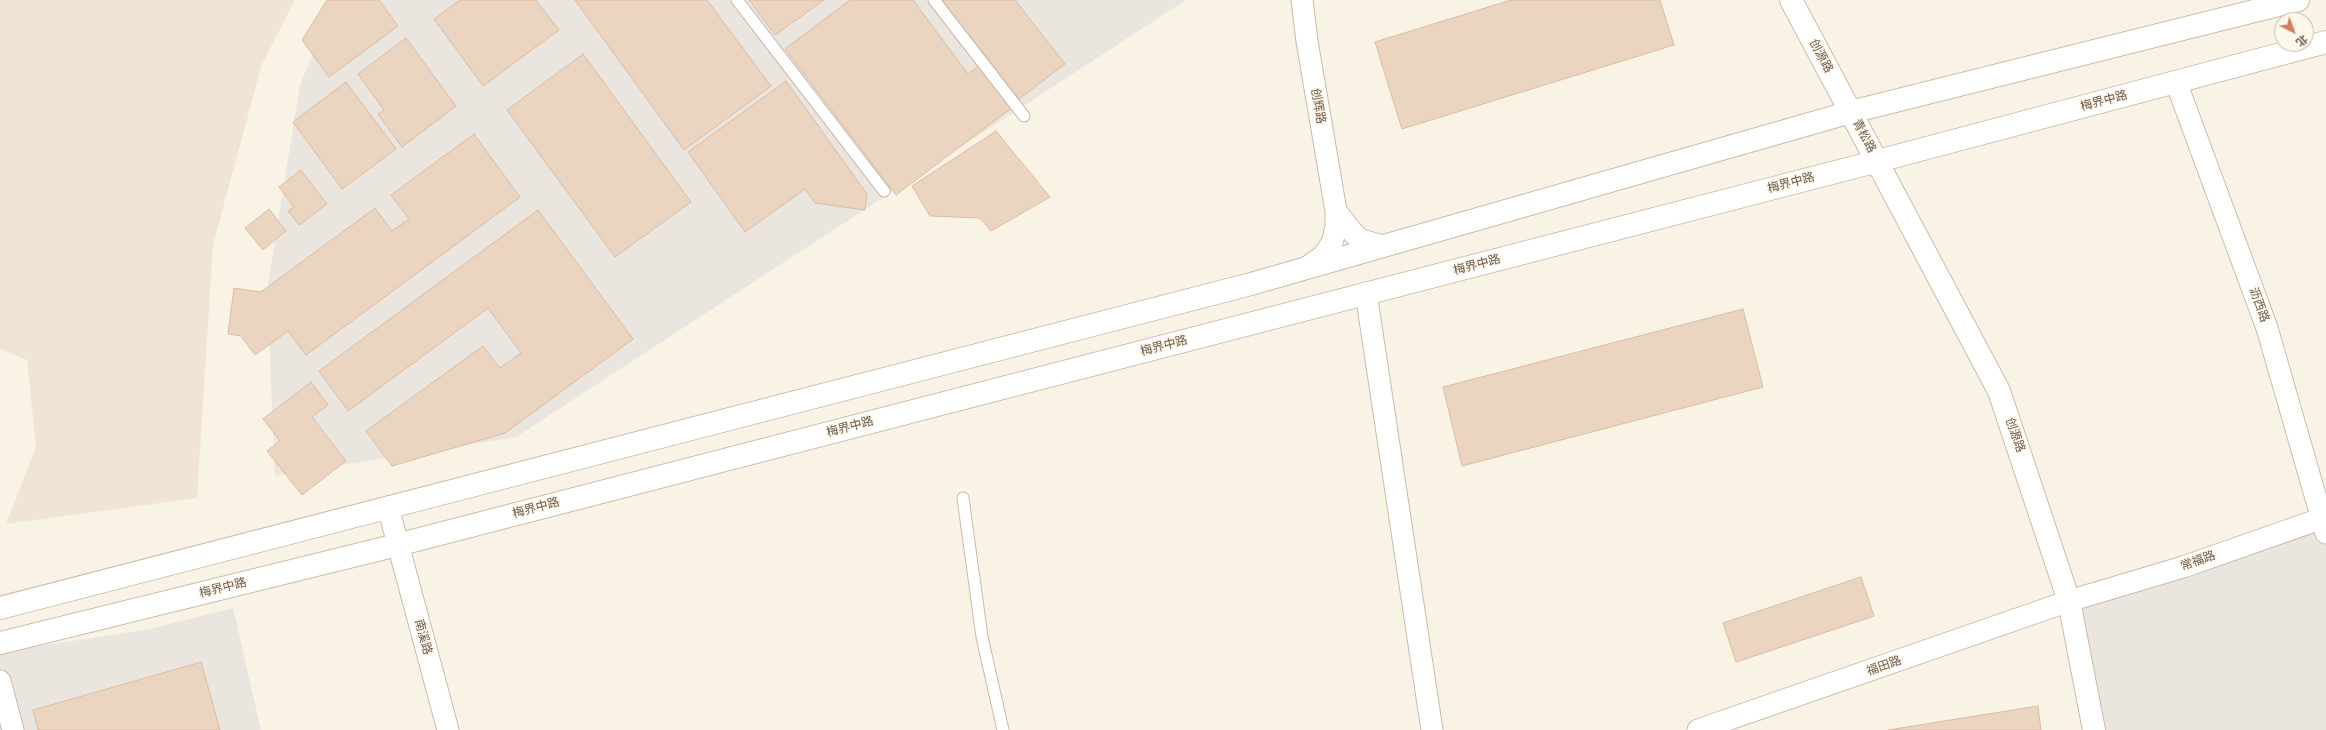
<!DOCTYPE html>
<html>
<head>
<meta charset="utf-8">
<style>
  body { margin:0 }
  #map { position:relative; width:2326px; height:730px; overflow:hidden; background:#f9f3e5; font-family:"Work Sans","Noto Sans SC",sans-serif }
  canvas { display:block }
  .north { position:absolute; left:2274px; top:12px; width:40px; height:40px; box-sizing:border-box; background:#fcf7eb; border:1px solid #c4b9ac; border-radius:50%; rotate:138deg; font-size:11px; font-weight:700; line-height:16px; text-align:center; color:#6f5c4e }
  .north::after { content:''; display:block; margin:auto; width:14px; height:18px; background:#d47d5a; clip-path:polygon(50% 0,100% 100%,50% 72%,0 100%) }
</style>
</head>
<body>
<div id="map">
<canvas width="2326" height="730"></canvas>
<div class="north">北</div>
</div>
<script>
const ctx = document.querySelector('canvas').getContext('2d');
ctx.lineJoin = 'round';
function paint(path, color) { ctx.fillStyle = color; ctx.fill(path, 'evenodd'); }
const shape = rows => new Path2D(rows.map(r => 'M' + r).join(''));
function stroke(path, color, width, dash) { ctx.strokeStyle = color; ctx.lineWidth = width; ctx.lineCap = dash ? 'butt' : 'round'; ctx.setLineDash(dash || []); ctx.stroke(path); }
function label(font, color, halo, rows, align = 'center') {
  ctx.font = font + ' "Work Sans","Noto Sans SC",sans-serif'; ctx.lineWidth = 3; ctx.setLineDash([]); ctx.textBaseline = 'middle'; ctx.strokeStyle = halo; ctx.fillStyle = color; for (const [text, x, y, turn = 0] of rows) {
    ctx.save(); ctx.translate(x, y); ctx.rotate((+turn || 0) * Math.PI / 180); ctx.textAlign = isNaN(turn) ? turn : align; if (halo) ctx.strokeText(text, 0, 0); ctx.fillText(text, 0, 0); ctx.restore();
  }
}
paint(shape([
  [0,0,295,0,262,64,213,245,197,498,6,524,36,447,27,360,0,349]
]), '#f0e5d5');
paint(shape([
  [335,0,1186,0,516,437,275,476,267,290,300,85],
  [2322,519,2326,535,2326,730,2094,730,2070,601],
  [233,608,261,730,0,730,0,649,27,648,150,629]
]), '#eae5df');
const building = shape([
  [327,0,379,0,398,26,329,77,302,40,327,0],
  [460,0,536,0,559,30,483,86,434,19,460,0],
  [575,0,707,0,771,86,684,150,575,0],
  [749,0,824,0,775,35,749,0],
  [850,0,913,0,968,74,981,64,1014,106,896,195,785,49,850,0],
  [942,0,1015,0,1065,64,1019,99,942,0],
  [1511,0,1660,0,1674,45,1402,129,1375,42,1511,0],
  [406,38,456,106,402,147,378,114,384,110,358,74,406,38],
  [583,54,691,202,615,257,507,110,583,54],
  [786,81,867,194,865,210,815,203,805,189,745,232,688,152,786,81],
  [346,82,396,149,342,189,293,122,346,82],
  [996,131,1050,197,991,231,980,218,930,216,912,186,996,131],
  [474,134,520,197,306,355,288,331,255,355,241,336,228,334,234,288,261,292,375,208,392,231,409,219,391,195,474,134],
  [301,170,327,204,299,225,288,211,294,207,279,187,301,170],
  [269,209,286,231,263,250,245,228,269,209],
  [538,210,633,339,505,433,392,466,366,431,483,346,500,368,521,353,488,308,348,411,319,371,538,210],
  [1743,309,1763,387,1462,466,1443,387,1743,309],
  [311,382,328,405,312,417,346,461,302,495,267,451,280,441,263,419,311,382],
  [1861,577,1874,616,1736,662,1723,623,1861,577],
  [201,662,220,730,38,730,33,710,201,662],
  [2038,706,2041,730,1888,730,2038,706]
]);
paint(building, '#ebd4c0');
stroke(building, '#dbbca3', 1);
const lane = shape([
  [737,0,884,191],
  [934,0,1024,116],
  [963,498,982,637,1003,730]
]);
const street = shape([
  [1302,0,1307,41,1336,211],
  [2176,82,2267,328,2326,533],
  [1306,268,1323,256,1332,243,1336,227,1336,211,1354,234,1361,240,1383,246],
  [1366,293,1432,730],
  [388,507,448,730],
  [0,681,13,730],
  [1698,730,2069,601,2183,567,2326,517]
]);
const secondary = shape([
  [1791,0,1999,391,2069,601,2094,730],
  [0,608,1251,284,1851,112,2298,0],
  [0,643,397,545,1878,161,2326,42]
]);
stroke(lane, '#c9bbad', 13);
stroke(street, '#c9bbad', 23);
stroke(secondary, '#ccbcac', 24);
stroke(lane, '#fff', 11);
stroke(street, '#fff', 21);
stroke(secondary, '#fff', 22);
label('12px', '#6f5c4e', '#fcf7eb', [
  ["创源路",1821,56,62],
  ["梅界中路",2104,101,-15],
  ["创辉路",1318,106,80],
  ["青松路",1864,136,62],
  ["梅界中路",1791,183,-15],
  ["梅界中路",1477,265,-15],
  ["沥西路",2259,305,70],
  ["梅界中路",1164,346,-15],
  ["梅界中路",850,427,-15],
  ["创源路",2015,435,71],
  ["梅界中路",536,508,-15],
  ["常福路",2198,561,-19],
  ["梅界中路",223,588,-14],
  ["南溪路",423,637,75],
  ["福田路",1884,666,-19]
]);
</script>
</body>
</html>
